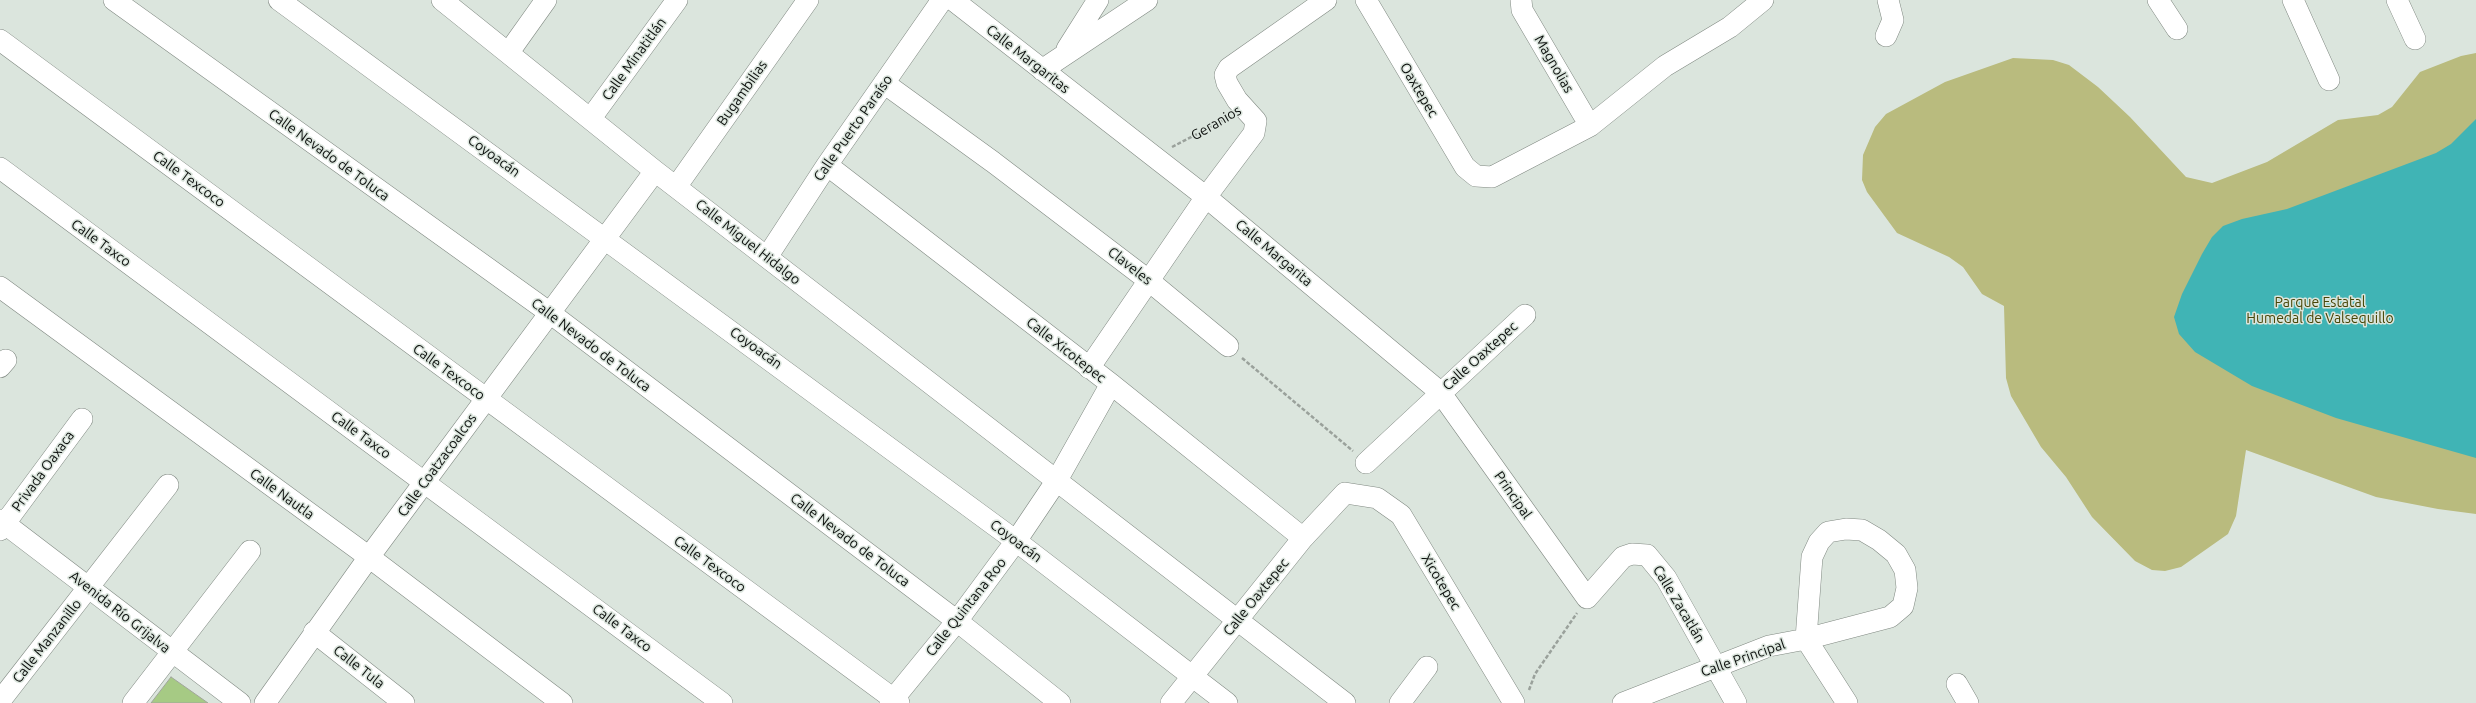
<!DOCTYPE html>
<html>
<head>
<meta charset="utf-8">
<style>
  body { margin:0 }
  canvas { display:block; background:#dbe5dd }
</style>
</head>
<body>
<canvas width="2476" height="703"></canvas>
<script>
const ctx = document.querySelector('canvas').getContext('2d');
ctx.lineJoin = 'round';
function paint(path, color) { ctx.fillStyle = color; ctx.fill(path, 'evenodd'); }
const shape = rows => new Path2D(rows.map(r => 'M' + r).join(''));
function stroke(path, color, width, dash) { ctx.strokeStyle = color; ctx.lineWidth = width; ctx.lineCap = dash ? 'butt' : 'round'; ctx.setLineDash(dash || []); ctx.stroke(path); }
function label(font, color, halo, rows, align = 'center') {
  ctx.font = font + ' Ubuntu,sans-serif'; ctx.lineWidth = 3; ctx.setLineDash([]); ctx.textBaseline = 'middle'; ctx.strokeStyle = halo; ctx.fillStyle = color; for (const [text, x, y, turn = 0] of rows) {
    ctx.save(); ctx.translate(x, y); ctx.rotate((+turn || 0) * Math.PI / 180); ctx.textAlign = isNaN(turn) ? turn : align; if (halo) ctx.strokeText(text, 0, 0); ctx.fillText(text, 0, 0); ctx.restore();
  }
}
paint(shape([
  [2476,53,2476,514,2438,509,2376,497,2246,450,2236,516,2228,534,2181,567,2165,571,2152,570,2135,561,2092,517,2066,477,2041,447,2011,396,2006,378,2004,306,1982,294,1963,267,1949,257,1897,233,1867,192,1862,180,1863,155,1875,127,1886,114,1945,82,2013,58,2053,60,2069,65,2098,87,2130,117,2186,177,2212,183,2267,162,2338,120,2378,115,2392,107,2420,72,2461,56]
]), '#b9bb7e');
paint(shape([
  [2476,119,2476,458,2336,418,2252,386,2195,352,2179,334,2174,317,2182,294,2202,254,2212,237,2223,226,2242,219,2287,209,2436,153,2451,144]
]), '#40b4b5');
const building = shape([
  [171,677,208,703,151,703,171,677]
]);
paint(building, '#a6ca84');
stroke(building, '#a1a69c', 1);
const minor = shape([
  [114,0,550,313,957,621,1060,703],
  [279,0,1016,541,1227,703],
  [442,0,655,171,1345,703],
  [953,0,1206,197,1440,392,1587,598,1623,557,1632,554,1647,555,1666,578,1736,703],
  [1366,0,1465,167,1476,176,1492,177,1590,126,1665,66,1730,27,1763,0],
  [1521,0,1522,10,1590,126],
  [2158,0,2177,29],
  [2293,0,2329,80],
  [2397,0,2415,39],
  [1886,36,1893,20,1888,0],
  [0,40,899,703],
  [1067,49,1098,0],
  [509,52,546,0],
  [1042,70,1147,0],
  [884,83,993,162,1148,280,1228,346],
  [591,118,677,0],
  [827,165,1111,384,1303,538],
  [0,168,722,703],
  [676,187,808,0],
  [767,257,827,165,942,0],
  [0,287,369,557,562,703],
  [0,367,6,360],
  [1089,368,1206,197,1254,133,1256,121,1237,100,1227,83,1225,75,1229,68,1326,0],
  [1366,463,1525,315],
  [0,520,240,703],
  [0,530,82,419],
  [314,632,404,703],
  [1957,684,1968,703],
  [0,701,168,485],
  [133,703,250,551],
  [265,703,369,557,655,171],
  [890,703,957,621,1016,541,1057,480,1111,384],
  [1171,703,1303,538,1345,493,1377,498,1401,515,1514,703],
  [1400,703,1427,667],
  [1623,703,1769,646,1806,639,1890,617,1903,606,1907,588,1905,570,1896,554,1879,540,1862,530,1846,529,1828,532,1819,542,1812,557,1806,639,1847,703]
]);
stroke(minor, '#808982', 22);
stroke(shape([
  [1172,147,1228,118],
  [1242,358,1353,451],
  [1529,690,1535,674,1577,613]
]), '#9aa19b', 2.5, [4, 2]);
stroke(minor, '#fff', 21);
label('14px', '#0b0e0c', '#dbe5dd', [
  ["Calle Minatitlán",634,59,-54],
  ["Calle Margaritas",1028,59,38],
  ["Magnolias",1554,64,60],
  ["Oaxtepec",1419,90,59],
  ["Bugambilias",742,93,-55],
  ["Geranios",1216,123,-30],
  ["Calle Puerto Paraíso",853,128,-55],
  ["Calle Nevado de Toluca",329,155,36],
  ["Coyoacán",494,156,36],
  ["Calle Texcoco",189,179,36],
  ["Calle Miguel Hidalgo",748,242,38],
  ["Calle Taxco",101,243,36],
  ["Calle Margarita",1274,253,40],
  ["Claveles",1130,266,38],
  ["Calle Nevado de Toluca",591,345,37],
  ["Coyoacán",756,348,36],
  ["Calle Xicotepec",1066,350,38],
  ["Calle Oaxtepec",1480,356,-42],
  ["Calle Texcoco",449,372,36],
  ["Calle Taxco",361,435,36],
  ["Calle Coatzacoalcos",437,465,-54],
  ["Privada Oaxaca",43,471,-54],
  ["Calle Nautla",282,494,36],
  ["Principal",1513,495,55],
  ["Calle Nevado de Toluca",850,540,37],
  ["Coyoacán",1016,541,37],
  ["Calle Texcoco",710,564,36],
  ["Xicotepec",1441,582,59],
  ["Calle Oaxtepec",1256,597,-51],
  ["Calle Zacatlán",1679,604,59],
  ["Calle Quintana Roo",966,607,-52],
  ["Avenida Río Grijalva",120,612,38],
  ["Calle Taxco",622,628,37],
  ["Calle Manzanillo",47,641,-52],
  ["Calle Principal",1743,658,-19],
  ["Calle Tula",359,667,38]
]);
label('14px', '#474607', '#dbe5dd', [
  ["Parque Estatal",2320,302],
  ["Humedal de Valsequillo",2320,318]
]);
</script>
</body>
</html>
